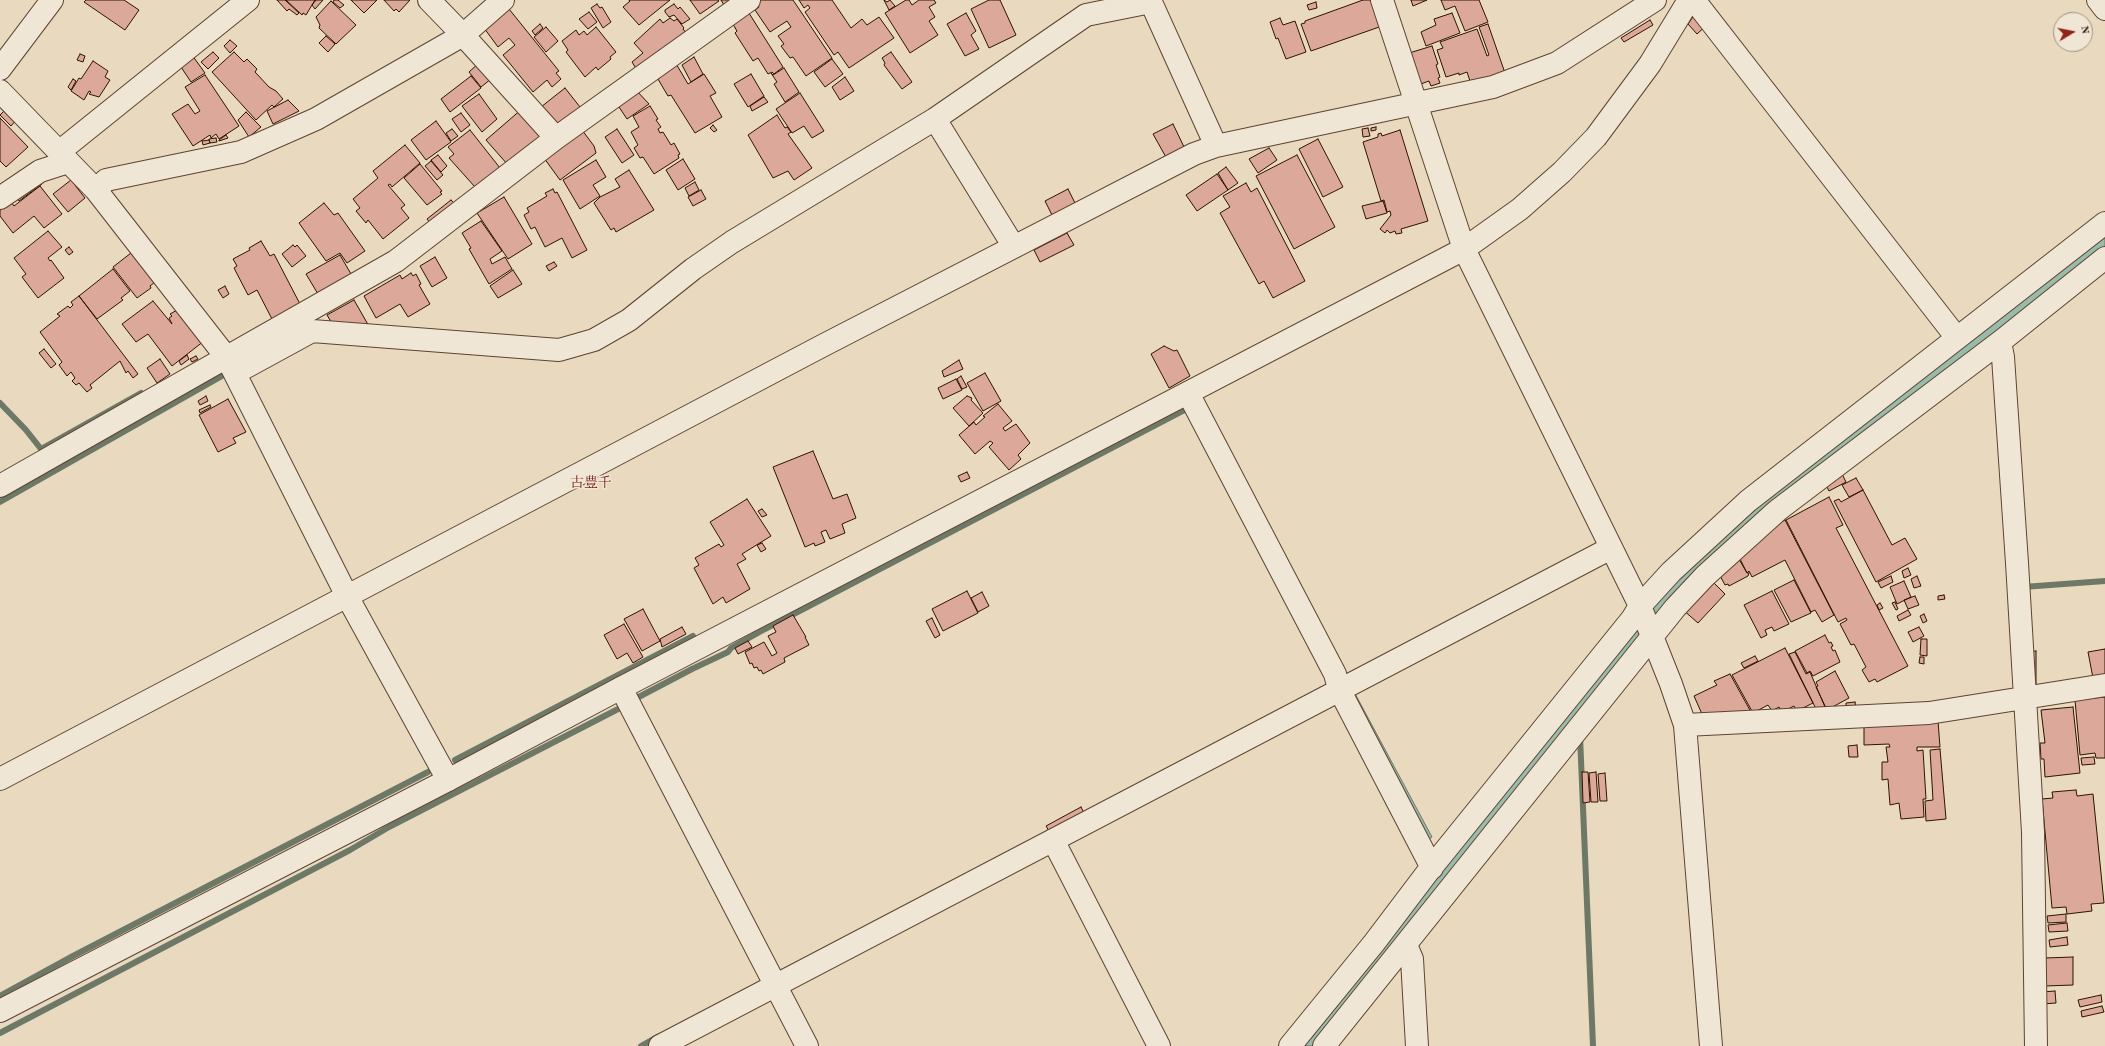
<!DOCTYPE html>
<html>
<head>
<meta charset="utf-8">
<style>
  body { margin:0 }
  #map { position:relative; width:2105px; height:1046px; overflow:hidden; background:#e8d9bf; font-family:"Old Standard TT",serif }
  canvas { display:block }
  .north { position:absolute; left:2053px; top:12px; width:40px; height:40px; box-sizing:border-box; background:#f0e6d5; border:1px solid #a39280; border-radius:50%; rotate:80deg; font-size:11px; font-weight:700; line-height:16px; text-align:center; color:#2f1300 }
  .north::after { content:''; display:block; margin:auto; width:14px; height:18px; background:#8f2418; clip-path:polygon(50% 0,100% 100%,50% 72%,0 100%) }
</style>
</head>
<body>
<div id="map">
<canvas width="2105" height="1046"></canvas>
<div class="north">N</div>
</div>
<script>
const ctx = document.querySelector('canvas').getContext('2d');
ctx.lineJoin = 'round';
function paint(path, color) { ctx.fillStyle = color; ctx.fill(path, 'evenodd'); }
const shape = rows => new Path2D(rows.map(r => 'M' + r).join(''));
function stroke(path, color, width, dash) { ctx.strokeStyle = color; ctx.lineWidth = width; ctx.lineCap = dash ? 'butt' : 'round'; ctx.setLineDash(dash || []); ctx.stroke(path); }
function label(font, color, halo, rows, align = 'center') {
  ctx.font = font + ' "Old Standard TT","Noto Serif JP",serif'; ctx.lineWidth = 3; ctx.setLineDash([]); ctx.textBaseline = 'middle'; ctx.strokeStyle = halo; ctx.fillStyle = color; for (const [text, x, y, turn = 0] of rows) {
    ctx.save(); ctx.translate(x, y); ctx.rotate((+turn || 0) * Math.PI / 180); ctx.textAlign = isNaN(turn) ? turn : align; if (halo) ctx.strokeText(text, 0, 0); ctx.fillText(text, 0, 0); ctx.restore();
  }
}
const water = shape([
  [2105,229,2105,253,1756,522,1319,1046,1296,1046,1671,576,2105,229],
  [1352,688,1432,837,1429,839,1350,689,1352,688]
]);
paint(water, '#98bbac');
stroke(water, '#6e7867', 1);
stroke(shape([
  [0,403,26,430,41,449,141,393],
  [0,502,222,376],
  [2023,587,2105,581],
  [633,700,692,669,728,652,731,648,765,629,1190,407],
  [1580,736,1593,1046],
  [455,760,693,636],
  [0,996,73,956,428,772],
  [0,1033,350,850,389,827,622,707],
  [641,1046,657,1037]
]), '#6e7867', 6);
const building = shape([
  [86,0,124,0,139,10,125,30,84,2,86,0],
  [277,0,285,0,299,13,297,15,289,9,287,11,277,0],
  [286,0,315,0,306,15,303,13,302,15,286,0],
  [316,0,323,0,315,9,312,5,316,0],
  [334,0,338,0,344,5,340,8,333,2,334,0],
  [351,0,377,0,364,13,351,0],
  [384,0,410,0,399,12,396,9,394,11,384,0],
  [629,0,670,0,639,25,623,7,630,1,629,0],
  [690,0,718,0,719,1,700,14,690,0],
  [721,0,732,0,724,5,721,0],
  [760,0,793,0,832,58,806,76,793,57,790,58,781,46,784,44,778,36,791,27,787,21,770,32,755,10,759,7,756,2,760,0],
  [799,0,832,0,851,28,862,19,867,25,879,17,894,38,849,68,838,52,834,55,805,12,810,8,808,5,804,8,799,0],
  [884,0,887,2,890,0,895,6,889,10,884,0],
  [906,0,909,0,912,5,919,0,934,0,936,3,929,7,935,17,929,21,938,35,910,53,885,13,906,0],
  [989,0,1000,0,1016,35,989,48,971,9,989,0],
  [1363,0,1372,0,1382,26,1311,51,1301,24,1305,23,1305,21,1363,0],
  [1411,0,1427,0,1413,6,1411,0],
  [1441,0,1479,0,1488,22,1465,31,1455,6,1445,10,1441,0],
  [331,1,356,25,336,44,319,28,320,25,316,17,331,1],
  [1316,2,1317,8,1309,10,1307,5,1316,2],
  [597,4,600,8,602,7,611,22,603,28,591,8,597,4],
  [674,4,678,9,680,7,690,19,682,24,674,15,669,17,665,12,665,10,674,4],
  [509,9,559,71,556,73,561,79,552,87,547,80,533,92,503,55,515,45,509,38,498,47,484,28,509,9],
  [747,10,783,67,774,74,772,72,768,74,758,58,753,61,735,33,737,31,731,21,747,10],
  [1697,11,1708,24,1697,34,1688,24,1697,11],
  [589,12,597,22,588,29,579,19,589,12],
  [966,13,976,31,971,35,979,49,965,56,947,24,966,13],
  [1452,13,1460,33,1426,46,1421,32,1436,25,1434,19,1452,13],
  [670,18,674,21,677,19,684,28,683,29,686,33,637,70,632,62,643,53,634,43,660,19,663,23,670,18],
  [1280,18,1283,25,1295,21,1306,52,1286,59,1278,38,1276,39,1270,22,1280,18],
  [1650,20,1653,25,1624,42,1621,38,1650,20],
  [540,24,543,28,535,35,532,31,540,24],
  [1488,24,1505,73,1471,84,1467,72,1459,75,1459,73,1446,77,1437,50,1443,48,1440,42,1477,29,1487,56,1489,55,1479,27,1488,24],
  [546,27,558,41,546,52,534,37,546,27],
  [596,27,616,52,610,57,611,59,598,70,596,67,585,77,566,52,568,50,562,41,576,30,579,35,584,31,587,35,596,27],
  [326,36,335,44,328,52,319,43,326,36],
  [230,40,237,46,230,53,224,46,230,40],
  [1432,46,1438,64,1436,65,1440,77,1438,78,1440,83,1431,86,1429,81,1418,85,1406,54,1432,46],
  [213,52,219,58,208,69,201,62,213,52],
  [234,52,244,62,247,59,257,69,255,72,269,87,276,91,283,99,274,107,272,105,256,120,212,72,234,52],
  [891,52,912,82,902,89,884,65,885,63,882,58,891,52],
  [80,54,85,56,83,62,77,60,80,54],
  [192,55,205,73,191,82,179,64,192,55],
  [694,57,703,74,691,82,682,65,694,57],
  [832,59,843,74,825,87,814,72,832,59],
  [93,61,108,71,105,77,110,80,99,97,89,94,91,92,89,91,84,100,71,91,79,78,81,79,93,61],
  [675,62,688,84,704,74,716,93,710,96,722,117,695,133,671,95,668,96,655,74,675,62],
  [479,63,491,79,481,87,469,72,479,63],
  [784,68,799,92,785,102,774,84,777,82,771,73,773,75,784,68],
  [751,74,764,96,748,107,734,84,751,74],
  [205,75,239,126,219,139,216,134,211,138,210,135,193,146,172,114,188,104,195,114,200,111,185,87,205,75],
  [471,76,481,88,450,112,441,99,471,76],
  [845,77,854,91,840,100,832,87,845,77],
  [73,79,76,81,71,90,68,87,73,79],
  [565,88,580,107,558,128,541,107,565,88],
  [636,90,649,104,627,119,617,104,636,90],
  [800,93,824,131,812,138,804,126,792,133,776,109,800,93],
  [479,94,497,119,482,132,462,106,479,94],
  [764,97,768,102,752,111,750,106,764,97],
  [288,100,299,111,273,124,267,111,288,100],
  [650,106,658,119,656,120,661,127,658,129,660,133,663,132,671,145,674,143,680,154,678,155,679,158,654,174,643,157,640,158,634,148,638,145,631,132,639,127,633,116,650,106],
  [523,108,545,133,508,165,486,140,523,108],
  [6,109,17,119,11,126,0,115,6,109],
  [246,112,261,127,249,137,238,120,246,112],
  [461,113,470,125,461,132,452,119,461,113],
  [777,115,785,128,787,127,791,132,788,134,812,168,794,180,788,171,773,178,748,135,777,115],
  [0,118,28,147,6,167,0,161,0,118],
  [436,121,451,142,426,160,411,140,436,121],
  [1173,124,1185,149,1167,159,1153,134,1173,124],
  [713,125,717,130,714,132,710,128,713,125],
  [1376,127,1376,130,1371,131,1371,128,1376,127],
  [1368,128,1370,136,1363,137,1362,129,1368,128],
  [452,129,458,136,451,141,446,133,452,129],
  [617,129,634,155,622,163,605,137,617,129],
  [470,130,500,168,475,187,449,158,454,154,448,147,470,130],
  [582,130,594,146,596,153,560,180,544,158,582,130],
  [1400,130,1428,221,1401,229,1402,233,1396,234,1395,231,1390,233,1387,230,1385,233,1380,229,1391,215,1390,211,1387,212,1384,200,1381,201,1363,142,1378,137,1378,134,1381,133,1382,136,1400,130],
  [226,135,228,138,219,141,219,140,226,135],
  [216,138,217,142,210,143,209,139,216,138],
  [1318,139,1343,187,1323,197,1299,149,1318,139],
  [209,140,210,143,203,145,202,141,209,140],
  [405,145,420,163,392,187,390,184,388,185,405,205,401,208,409,218,383,239,368,220,366,223,356,211,360,208,353,199,378,178,373,171,405,145],
  [1269,148,1277,160,1258,173,1249,159,1269,148],
  [438,155,447,166,441,172,431,160,438,155],
  [1297,155,1335,227,1294,249,1256,176,1297,155],
  [683,159,695,179,678,190,666,170,683,159],
  [596,160,606,177,593,185,600,196,580,209,563,180,596,160],
  [431,161,443,175,437,180,425,166,431,161],
  [420,164,442,191,440,192,442,194,427,205,404,178,420,164],
  [1226,167,1238,183,1228,190,1218,173,1226,167],
  [629,170,654,210,616,232,614,228,611,230,594,203,600,197,620,187,615,179,629,170],
  [1217,174,1228,190,1197,211,1186,195,1217,174],
  [39,179,42,184,19,201,18,199,39,179],
  [71,180,85,198,68,212,53,194,71,180],
  [695,182,699,190,689,196,685,188,695,182],
  [1246,183,1251,192,1257,188,1305,281,1273,298,1264,281,1259,284,1220,213,1230,207,1223,196,1246,183],
  [40,186,62,214,44,228,34,216,13,233,0,216,0,210,11,202,14,206,40,186],
  [553,189,555,193,557,192,587,250,572,258,562,238,545,247,535,227,531,229,524,215,529,212,527,208,547,196,545,193,553,189],
  [1068,189,1076,205,1053,217,1045,201,1068,189],
  [701,190,706,199,693,206,688,197,701,190],
  [504,197,532,244,508,259,477,213,504,197],
  [451,200,456,205,431,224,427,219,451,200],
  [1383,201,1387,213,1366,219,1362,206,1383,201],
  [324,203,334,215,338,213,365,251,347,263,340,253,326,261,299,223,324,203],
  [481,221,502,251,490,259,492,264,505,257,512,269,489,284,469,249,471,248,462,233,481,221],
  [48,231,62,247,48,258,50,261,51,260,64,278,38,298,22,277,26,274,14,258,48,231],
  [1067,233,1074,245,1040,262,1034,250,1067,233],
  [261,241,270,256,274,254,300,304,272,319,257,290,248,295,234,268,237,266,233,259,250,250,249,248,261,241],
  [293,245,295,247,297,245,306,256,292,267,282,254,293,245],
  [69,247,73,252,69,255,65,250,69,247],
  [131,253,132,255,135,253,155,282,150,286,151,288,137,298,113,267,131,253],
  [340,255,351,274,318,294,306,274,340,255],
  [435,257,447,278,432,287,420,266,435,257],
  [554,262,557,266,549,271,546,266,554,262],
  [113,269,130,291,121,298,123,300,97,319,79,296,113,269],
  [513,270,522,284,498,298,490,286,513,270],
  [411,273,413,276,416,274,421,284,419,285,430,304,408,317,400,304,376,318,364,296,400,275,402,279,411,273],
  [225,286,229,294,223,298,218,290,225,286],
  [79,296,138,374,133,378,128,371,126,373,120,361,90,385,92,388,87,392,79,383,76,385,72,381,75,378,71,372,67,376,59,365,62,362,40,332,60,316,57,314,68,306,70,308,73,305,71,302,79,296],
  [354,300,370,328,333,325,327,315,354,300],
  [153,301,172,324,169,318,172,316,170,314,179,309,204,341,172,366,148,334,136,342,122,324,153,301],
  [1164,346,1174,351,1177,350,1190,376,1169,388,1151,354,1164,346],
  [44,349,56,364,51,368,39,353,44,349],
  [187,355,189,359,181,365,179,361,187,355],
  [196,356,198,359,192,362,190,359,196,356],
  [160,359,170,374,157,383,147,368,160,359],
  [959,360,963,369,944,377,942,371,959,360],
  [985,373,1001,401,983,411,967,383,985,373],
  [961,376,967,387,962,389,957,379,961,376],
  [956,379,962,390,943,399,938,388,956,379],
  [206,396,208,401,200,405,198,401,206,396],
  [967,396,972,398,971,400,983,413,969,426,953,408,967,396],
  [228,399,246,432,233,438,236,443,218,452,199,415,228,399],
  [998,404,1012,421,1003,428,1005,431,1016,424,1030,443,1018,455,1021,459,1009,470,989,447,993,443,990,441,975,454,959,435,974,422,976,425,985,417,983,416,998,404],
  [210,405,211,407,200,413,199,410,210,405],
  [813,451,833,499,847,494,856,518,842,524,845,533,830,539,826,530,821,532,825,542,815,546,814,543,805,547,773,467,813,451],
  [967,472,970,478,961,482,958,476,967,472],
  [1842,474,1846,482,1829,491,1825,483,1842,474],
  [1856,478,1863,490,1849,497,1842,485,1856,478],
  [1863,490,1892,545,1905,538,1917,559,1876,582,1834,501,1839,499,1841,502,1863,490],
  [1829,497,1843,525,1836,528,1908,666,1877,682,1875,679,1869,682,1862,670,1866,667,1854,644,1851,645,1840,624,1847,620,1846,618,1838,622,1786,520,1829,497],
  [747,499,771,536,742,554,746,559,737,564,750,589,726,603,723,597,713,604,694,568,699,565,695,558,719,544,721,547,724,545,710,522,747,499],
  [762,509,767,515,762,517,758,511,762,509],
  [1785,520,1834,615,1822,622,1815,610,1811,612,1785,560,1752,577,1749,571,1747,573,1737,553,1759,533,1785,520],
  [762,543,766,549,761,552,757,545,762,543],
  [1736,554,1747,573,1749,573,1748,576,1729,586,1728,584,1725,585,1718,572,1736,554],
  [1908,568,1911,575,1904,578,1902,571,1908,568],
  [1891,576,1893,582,1881,588,1878,582,1891,576],
  [1917,576,1921,586,1914,588,1911,579,1917,576],
  [1710,579,1725,594,1698,623,1682,609,1710,579],
  [1794,580,1811,613,1791,622,1774,590,1794,580],
  [1904,581,1911,597,1897,604,1890,587,1904,581],
  [967,591,978,613,943,631,932,609,967,591],
  [1772,591,1789,624,1774,631,1772,627,1765,630,1767,635,1761,638,1744,605,1772,591],
  [982,592,989,606,978,612,971,598,982,592],
  [1944,595,1945,599,1938,600,1938,596,1944,595],
  [1915,596,1919,605,1908,609,1904,600,1915,596],
  [1895,602,1898,609,1896,610,1892,603,1895,602],
  [1880,603,1883,608,1879,610,1877,605,1880,603],
  [643,609,660,641,642,651,624,619,643,609],
  [1908,610,1911,615,1899,621,1897,616,1908,610],
  [1924,614,1927,621,1923,623,1920,616,1924,614],
  [793,615,806,637,805,637,809,645,784,658,785,662,763,674,761,670,759,671,757,667,754,668,752,663,750,664,745,652,764,642,772,656,777,653,768,636,776,632,773,626,793,615],
  [932,618,940,635,935,638,926,621,932,618],
  [624,624,643,657,633,663,627,653,617,659,604,635,624,624],
  [682,627,686,634,662,647,660,639,682,627],
  [1919,627,1924,636,1913,642,1908,632,1919,627],
  [1825,635,1829,643,1831,642,1833,646,1831,647,1833,651,1835,650,1840,662,1813,676,1810,671,1807,673,1795,651,1825,635],
  [1921,639,1927,639,1927,656,1920,655,1921,639],
  [748,641,752,647,738,654,735,648,748,641],
  [1785,648,1813,703,1797,711,1794,706,1782,712,1779,707,1772,711,1768,705,1753,713,1732,675,1785,648],
  [2105,649,2105,677,2093,678,2088,652,2105,649],
  [2036,651,2036,687,2029,688,2028,652,2036,651],
  [1795,652,1806,674,1810,672,1825,707,1817,711,1789,654,1795,652],
  [1755,656,1758,661,1744,668,1741,663,1755,656],
  [1920,657,1924,657,1924,664,1919,663,1920,657],
  [1835,671,1849,698,1827,710,1816,687,1818,686,1816,682,1835,671],
  [1730,674,1751,712,1702,714,1694,696,1717,685,1714,681,1730,674],
  [2105,697,2105,758,2096,758,2095,753,2080,755,2075,700,2105,697],
  [1855,702,1856,708,1846,709,1846,703,1855,702],
  [2073,707,2080,773,2045,777,2044,759,2041,759,2040,743,2045,743,2041,710,2073,707],
  [1938,721,1940,747,1917,747,1917,751,1923,750,1926,799,1923,799,1924,817,1901,819,1899,803,1890,805,1888,779,1882,780,1882,762,1888,762,1886,747,1890,747,1889,744,1864,745,1864,725,1938,721],
  [1857,745,1858,757,1849,757,1848,746,1857,745],
  [1940,749,1946,819,1926,821,1925,801,1933,800,1930,750,1940,749],
  [2094,757,2095,764,2082,765,2081,758,2094,757],
  [1582,772,1588,772,1590,802,1583,803,1582,772],
  [1596,772,1598,802,1591,802,1589,773,1596,772],
  [1605,773,1607,801,1600,801,1598,774,1605,773],
  [2076,790,2077,796,2093,794,2104,903,2091,904,2092,911,2067,914,2066,907,2052,908,2042,799,2053,798,2052,792,2076,790],
  [1081,807,1084,813,1049,831,1046,826,1081,807],
  [2066,914,2066,922,2048,923,2047,916,2066,914],
  [2067,923,2068,931,2049,932,2048,925,2067,923],
  [2067,937,2068,945,2050,947,2049,940,2067,937],
  [2073,957,2073,985,2045,986,2045,958,2073,957],
  [2055,991,2056,1003,2042,1004,2042,992,2055,991],
  [2101,995,2102,1002,2080,1007,2078,1000,2101,995],
  [2102,1006,2104,1012,2082,1017,2081,1011,2102,1006]
]);
paint(building, '#dca899');
stroke(building, '#2f1300', 1);
const minor = shape([
  [429,0,463,35,556,138],
  [1150,0,1216,146],
  [1382,0,1464,249,1640,606,1671,684,1685,725,1711,1046],
  [1694,0,1957,338],
  [2098,0,2105,9],
  [0,69,52,0],
  [0,91,96,190,227,358,348,598,448,780],
  [59,152,248,0],
  [96,190,106,180,241,152,316,119,463,35,503,0],
  [0,198,40,171,68,162],
  [1014,247,935,119,1086,15,1151,2],
  [2000,342,2003,357,2017,563,2033,832,2036,1046],
  [235,373,312,331,559,350,594,340,629,320,693,269,732,242,935,119],
  [1188,393,1335,674,1339,689,1432,868],
  [0,486,396,261,556,138,749,0],
  [621,688,807,1046],
  [1685,725,1929,713,2105,685],
  [0,779,822,346,1194,154,1216,146,1493,87,1557,63,1655,0],
  [1053,840,1159,1046],
  [1406,945,1412,959,1417,1046],
  [660,1046,1611,548],
  [1290,1046,1374,943,1427,873,1632,619,1640,606,1671,572,1748,501,2105,223],
  [1324,1046,1675,608,1705,576,1778,510,2000,342,2105,258]
]);
const tertiary = shape([
  [0,1011,448,780,621,688,1464,249,1520,209,1562,172,1596,137,1650,64,1689,0]
]);
stroke(minor, '#5d4430', 24);
stroke(tertiary, '#5d4430', 24);
stroke(minor, '#f0e6d5', 22);
stroke(tertiary, '#f0e6d5', 22);
label('14px', '#7a1f14', '#f0e6d5', [
  ["古豊千",591,483]
]);
</script>
</body>
</html>
